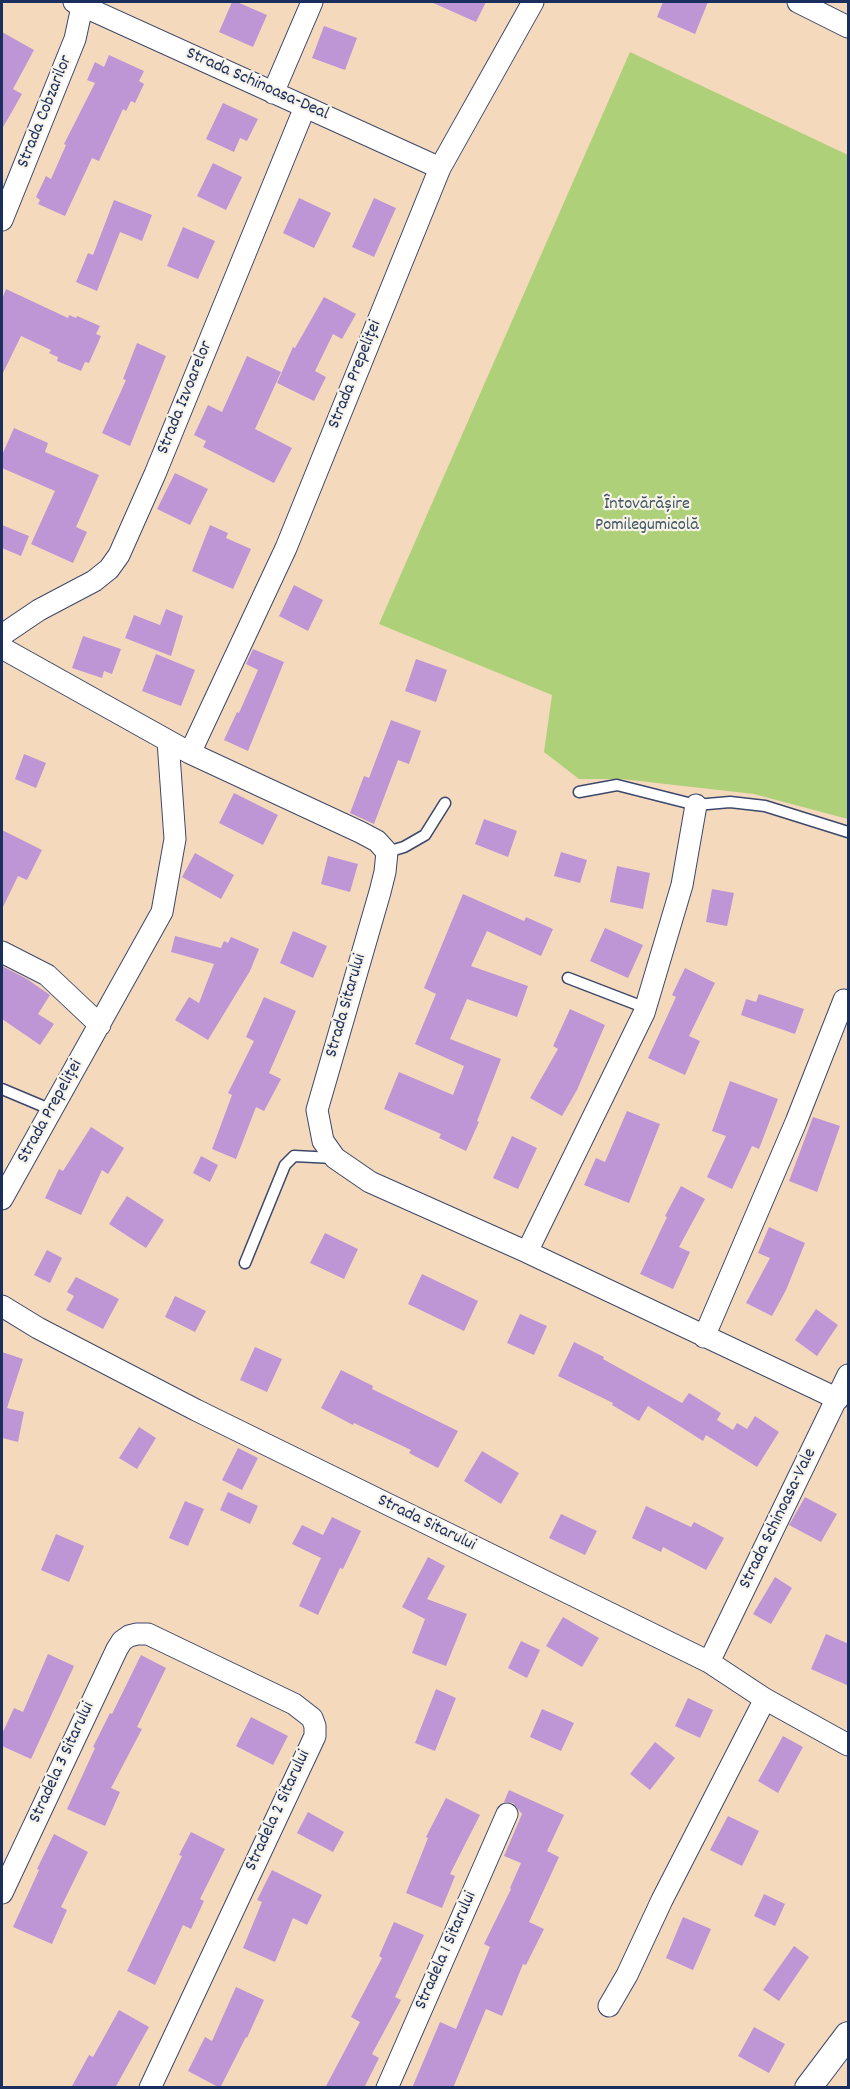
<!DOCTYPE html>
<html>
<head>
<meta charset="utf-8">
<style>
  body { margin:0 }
  #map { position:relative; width:850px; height:2089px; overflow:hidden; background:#f4d9bc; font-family:Dekko,sans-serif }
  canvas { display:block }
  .frame { position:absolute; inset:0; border:3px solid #1b2f5e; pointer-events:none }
</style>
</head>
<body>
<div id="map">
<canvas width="850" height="2089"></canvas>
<div class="frame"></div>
</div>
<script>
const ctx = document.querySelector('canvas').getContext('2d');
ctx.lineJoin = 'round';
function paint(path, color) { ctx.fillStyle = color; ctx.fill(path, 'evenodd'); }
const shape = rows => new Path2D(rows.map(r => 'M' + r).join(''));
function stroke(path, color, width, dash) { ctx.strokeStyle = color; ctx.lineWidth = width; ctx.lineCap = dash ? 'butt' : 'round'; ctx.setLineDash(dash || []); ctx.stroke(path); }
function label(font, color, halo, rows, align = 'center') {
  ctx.font = font + ' Dekko,sans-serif'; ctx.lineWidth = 4.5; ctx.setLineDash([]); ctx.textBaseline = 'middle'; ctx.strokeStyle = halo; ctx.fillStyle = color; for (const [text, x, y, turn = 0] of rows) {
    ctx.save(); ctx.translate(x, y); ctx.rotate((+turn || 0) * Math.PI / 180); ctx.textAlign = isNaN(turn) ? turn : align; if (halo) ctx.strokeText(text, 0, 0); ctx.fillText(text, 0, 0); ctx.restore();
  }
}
paint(shape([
  [630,52,848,155,848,819,754,794,622,779,579,779,544,752,552,695,379,624]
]), '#aed078');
paint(shape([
  [232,2,237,2,267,15,253,47,219,32],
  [431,2,486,2,476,22],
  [663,2,708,2,695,34,657,17],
  [324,26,357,38,345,70,312,58],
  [2,32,34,50,13,89,22,94,2,129],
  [109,55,144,71,139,81,144,84,135,103,131,101,126,111,123,109,99,161,92,158,65,216,38,204,40,200,36,197,46,176,51,179,66,145,64,144,95,83,87,80,95,62,104,67],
  [223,103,258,119,247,141,240,138,234,152,206,139],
  [213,163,242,177,226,210,197,196],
  [299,198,331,213,314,248,283,233],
  [374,198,396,208,374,257,352,247],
  [114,200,152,215,142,241,120,232,97,291,76,282,88,253,93,255],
  [183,227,215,241,198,279,167,266],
  [6,289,68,318,69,315,76,318,77,316,100,326,96,334,101,336,89,363,85,362,81,371,57,361,58,357,49,353,51,350,21,336,2,375,2,299],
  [324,297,356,314,342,339,333,334,315,371,326,377,314,401,277,383,293,347,295,348],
  [137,343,166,356,130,446,102,433,126,380,123,379],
  [247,356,281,372,255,429,292,448,274,483,203,447,206,441,194,435,208,405,222,412],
  [14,428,48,443,45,452,99,475,76,527,87,532,73,563,31,544,55,491,2,468,2,455],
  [175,473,208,489,190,525,157,509],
  [2,525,29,536,21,556,2,548],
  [210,525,228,533,226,538,251,549,233,589,192,571],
  [294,585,323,600,308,631,279,616],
  [166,609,183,616,171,656,125,638,134,615,160,625],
  [83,636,121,649,112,674,104,671,102,678,72,668],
  [253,649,284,662,248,751,224,740,237,712,239,713,258,670,246,664],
  [156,654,195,670,181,706,142,691],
  [416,659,447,670,436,702,405,691],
  [391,720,421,731,409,764,398,760,374,824,350,813,364,776,369,778],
  [24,754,46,763,36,788,15,779],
  [234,793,278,815,263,845,219,823],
  [484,819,517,831,508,857,475,844],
  [2,830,42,850,27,880,18,876,2,909],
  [561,852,587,860,580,883,554,876],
  [195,853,234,875,221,899,182,877],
  [328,856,358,864,350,892,321,884],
  [617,866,650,873,643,909,610,902],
  [712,889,734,893,727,926,706,922],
  [463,894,524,921,526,917,553,929,541,956,487,931,471,966,528,986,517,1017,467,999,450,1039,501,1059,477,1121,479,1122,466,1151,439,1138,441,1134,384,1109,399,1072,453,1095,464,1066,415,1044,436,994,424,988],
  [605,928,643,945,628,978,590,961],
  [293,931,327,946,313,978,280,963],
  [175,936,221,948,224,941,228,943,231,937,259,949,250,971,208,1040,175,1020,189,997,199,1003,214,964,171,952],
  [2,966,27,979,50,995,38,1014,54,1024,40,1045,2,1019],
  [685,968,715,983,689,1036,700,1041,685,1075,648,1058,676,997,672,995],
  [759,994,804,1009,795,1034,741,1015,746,999,756,1002],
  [264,997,296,1011,269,1073,281,1079,264,1111,256,1107,236,1159,212,1149,232,1095,228,1093,254,1041,246,1037],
  [570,1009,605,1025,577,1090,562,1116,530,1098,558,1049,553,1046],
  [730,1081,778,1099,759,1149,752,1146,732,1189,707,1177,726,1136,712,1131],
  [627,1111,660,1124,629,1203,584,1185,596,1158,605,1162],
  [813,1117,840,1126,817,1192,789,1181],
  [91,1127,124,1148,108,1174,102,1170,81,1215,45,1198,59,1169,63,1171],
  [512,1136,537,1148,518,1189,493,1178],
  [201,1156,218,1165,210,1182,193,1173],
  [681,1186,705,1199,679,1247,690,1252,673,1289,640,1274,667,1217,665,1216],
  [127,1196,164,1220,146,1248,109,1224],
  [769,1227,805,1243,786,1290,772,1316,746,1303,770,1258,758,1253],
  [325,1233,358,1249,344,1279,310,1263],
  [47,1250,62,1258,50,1283,34,1275],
  [422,1274,478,1301,464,1331,408,1304],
  [76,1277,119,1299,103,1329,66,1310,74,1296,67,1292],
  [175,1296,206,1311,195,1332,165,1317],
  [816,1309,838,1325,817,1356,795,1340],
  [520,1314,547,1326,534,1355,507,1343],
  [574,1342,604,1357,603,1359,682,1403,689,1393,721,1413,717,1420,733,1430,737,1423,747,1429,755,1416,779,1432,757,1467,706,1435,703,1441,648,1406,639,1421,612,1405,613,1403,558,1376],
  [255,1347,282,1359,267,1392,240,1380],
  [2,1352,23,1359,7,1408,24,1412,18,1442,2,1438],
  [341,1370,373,1386,372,1389,458,1431,438,1468,409,1453,411,1450,354,1423,353,1425,321,1408],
  [139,1427,156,1438,137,1469,119,1458],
  [238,1448,258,1458,242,1490,222,1480],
  [482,1451,519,1473,501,1504,464,1481],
  [228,1492,258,1506,250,1524,220,1510],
  [805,1497,837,1514,821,1542,789,1525],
  [185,1501,204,1509,188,1546,169,1538],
  [646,1506,691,1527,694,1522,724,1538,706,1570,663,1547,661,1552,632,1538],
  [561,1514,597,1531,585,1555,549,1538],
  [332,1517,361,1531,343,1569,340,1568,318,1615,299,1606,321,1558,292,1544,302,1525,323,1535],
  [56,1534,84,1546,69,1582,41,1570],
  [428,1557,445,1566,427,1599,467,1614,446,1666,412,1653,425,1619,402,1607],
  [775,1577,792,1588,771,1624,753,1614],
  [563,1617,599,1638,582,1667,546,1646],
  [826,1634,849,1644,849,1686,811,1669],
  [521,1641,540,1650,527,1678,508,1668],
  [48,1654,74,1666,31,1759,2,1746,2,1734,14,1708,23,1712],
  [141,1655,166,1668,137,1727,142,1729,111,1788,120,1792,105,1826,67,1809,95,1748,93,1747,110,1713,112,1714],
  [436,1689,456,1698,435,1751,415,1743],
  [688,1698,713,1710,700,1738,675,1726],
  [542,1709,574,1723,561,1751,530,1737],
  [251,1717,288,1736,273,1765,236,1746],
  [783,1736,803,1747,778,1793,758,1781],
  [655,1742,675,1758,650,1790,630,1774],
  [509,1790,564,1815,547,1851,559,1857,529,1922,544,1929,526,1965,523,1964,502,2016,486,2009,453,2088,412,2088,440,2022,456,2029,490,1947,484,1944,511,1889,510,1888,521,1863,504,1856,522,1814,513,1803,504,1802],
  [446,1798,480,1815,450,1874,455,1876,442,1908,406,1893,428,1838,426,1837],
  [308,1812,344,1832,333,1852,297,1833],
  [728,1816,759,1831,742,1866,710,1850],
  [191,1832,225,1849,200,1899,204,1901,191,1929,183,1925,155,1985,127,1971,182,1856,179,1855],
  [54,1834,88,1852,61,1907,67,1910,52,1944,13,1927,39,1870,37,1869],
  [272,1870,322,1895,307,1925,293,1918,275,1962,243,1948,262,1902,257,1900],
  [764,1894,785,1904,775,1926,754,1916],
  [683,1917,711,1929,693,1970,666,1958],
  [394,1922,424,1935,395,1997,401,2000,372,2054,379,2058,364,2088,325,2088,360,2022,351,2017,382,1958,379,1956],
  [794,1946,809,1957,779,2001,763,1990],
  [236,1987,264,2000,247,2038,246,2037,220,2088,188,2071,205,2037,212,2041],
  [119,2010,149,2027,115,2088,71,2088,89,2055,93,2057],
  [754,2027,785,2044,769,2073,738,2056]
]), '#be96d6');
const service = shape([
  [579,792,617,785,696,805,730,802,765,806,848,832],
  [387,852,404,847,425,835,445,803],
  [568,978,646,1008],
  [2,1089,52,1110],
  [245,1263,285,1165,294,1156,334,1158]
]);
const minor = shape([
  [74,2,440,168],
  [798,2,848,27],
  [273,93,312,2],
  [2,220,75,39,83,2],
  [2,635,39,610,94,581,109,569,119,555,155,474,305,107],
  [2,648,190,753,360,832,377,841,387,852,385,872,380,892,317,1110,323,1141,335,1158,370,1182,527,1252,838,1399],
  [190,753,286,548,440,168,533,2],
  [2,952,47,975,100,1025],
  [2,1199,162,912,175,839,168,741],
  [527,1252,644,1013,682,885,696,805],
  [2,1306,38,1328,196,1410,709,1662,765,1699,848,1745],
  [704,1337,796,1122,844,1000],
  [709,1662,848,1375],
  [2,1893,117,1649,122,1641,129,1636,137,1634,148,1634,294,1704,312,1718,315,1726,315,1736,150,2088],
  [609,2006,627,1975,662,1900,765,1699],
  [387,2088,507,1814]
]);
const tertiary = shape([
  [808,2088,848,2035]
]);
stroke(service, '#3c486c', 13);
stroke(minor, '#3c486c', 23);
stroke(tertiary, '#3c486c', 28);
stroke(service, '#fff', 10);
stroke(minor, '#fff', 21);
stroke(tertiary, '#fff', 26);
label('18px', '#1b2f5e', '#f7f3e8', [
  ["Strada Schinoasa-Deal",257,85,24],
  ["Strada Cobzarilor",46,112,-68],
  ["Strada Prepeliței",356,375,-68],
  ["Strada Izvoarelor",186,398,-68],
  ["Strada Sitarului",347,1006,-74],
  ["Strada Prepeliței",51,1112,-61],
  ["Strada Schinoasa-Vale",779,1519,-64],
  ["Strada Sitarului",426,1524,26],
  ["Stradela 3 Sitarului",63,1763,-65],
  ["Stradela 2 Sitarului",279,1811,-65],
  ["Stradela 1 Sitarului",447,1951,-66]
]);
label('18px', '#405764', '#f7f3e8', [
  ["Întovărășire",647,506],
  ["Pomilegumicolă",647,527]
]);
</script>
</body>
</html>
